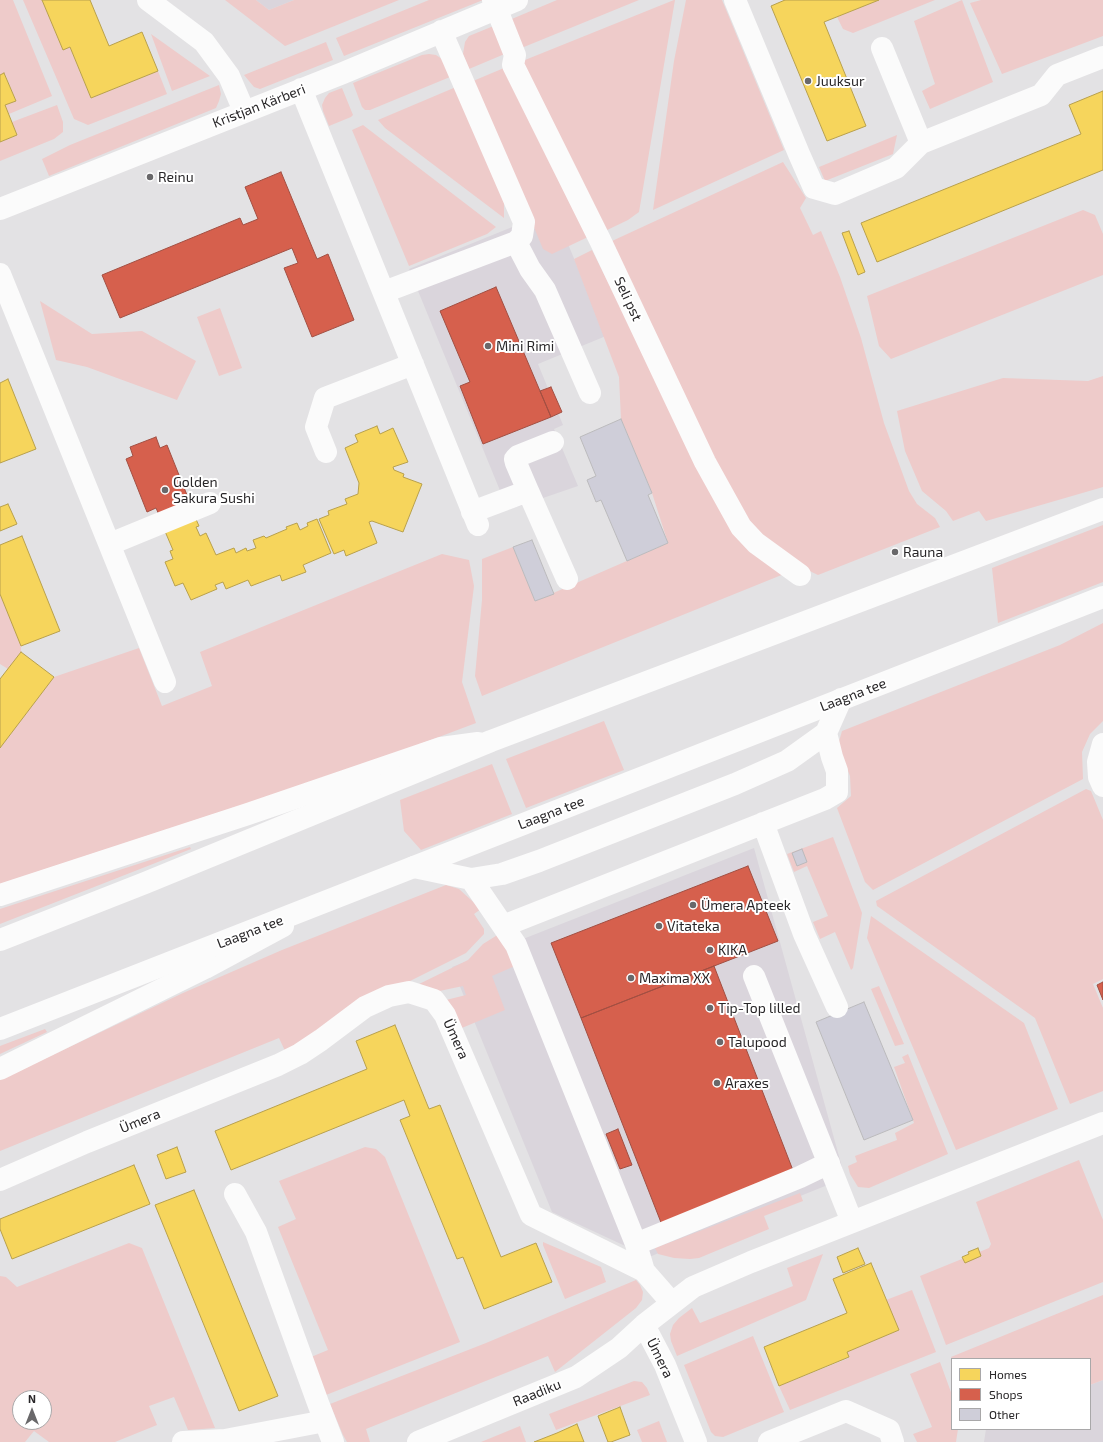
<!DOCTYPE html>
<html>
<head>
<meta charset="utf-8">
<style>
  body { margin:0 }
  #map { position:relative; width:1103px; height:1442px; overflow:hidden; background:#e3e2e4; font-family:"Exo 2",sans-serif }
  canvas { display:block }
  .legend { position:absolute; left:951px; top:1358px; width:140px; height:72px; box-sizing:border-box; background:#fff; border:1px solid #a9a8a9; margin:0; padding:5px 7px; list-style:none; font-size:12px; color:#282628 }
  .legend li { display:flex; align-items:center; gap:8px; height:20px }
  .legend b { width:20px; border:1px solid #a9a8a9 }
  .north { position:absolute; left:12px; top:1390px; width:40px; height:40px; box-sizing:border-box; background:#fff; border:1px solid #a9a8a9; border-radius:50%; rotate:0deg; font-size:11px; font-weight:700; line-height:16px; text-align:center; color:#282628 }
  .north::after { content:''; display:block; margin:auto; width:14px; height:18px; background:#69686a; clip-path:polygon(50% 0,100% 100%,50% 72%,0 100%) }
</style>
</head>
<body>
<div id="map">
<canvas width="1103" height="1442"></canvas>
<ul class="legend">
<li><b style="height:11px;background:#f6d55c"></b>Homes</li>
<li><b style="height:11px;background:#d6604d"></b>Shops</li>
<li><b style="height:11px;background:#cfced9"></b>Other</li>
</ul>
<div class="north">N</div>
</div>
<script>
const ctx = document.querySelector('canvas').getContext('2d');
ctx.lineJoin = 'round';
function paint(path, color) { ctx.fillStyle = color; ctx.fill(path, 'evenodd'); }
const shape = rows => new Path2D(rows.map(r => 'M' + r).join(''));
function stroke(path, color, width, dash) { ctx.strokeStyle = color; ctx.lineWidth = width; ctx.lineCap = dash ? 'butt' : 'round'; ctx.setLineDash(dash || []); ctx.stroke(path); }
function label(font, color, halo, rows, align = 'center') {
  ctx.font = font + ' "Exo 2",sans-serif'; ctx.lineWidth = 4; ctx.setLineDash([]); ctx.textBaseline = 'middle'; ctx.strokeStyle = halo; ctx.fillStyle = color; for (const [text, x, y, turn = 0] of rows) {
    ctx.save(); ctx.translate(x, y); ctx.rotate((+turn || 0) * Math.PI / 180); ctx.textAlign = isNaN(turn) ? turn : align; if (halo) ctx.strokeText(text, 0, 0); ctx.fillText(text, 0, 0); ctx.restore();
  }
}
paint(shape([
  [256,0,294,0,269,10],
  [554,210,606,336,538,364,563,425,554,429,578,486,508,510,409,269],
  [754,848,845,1178,649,1257,552,1212,452,967],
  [1103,1380,1103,1442,984,1442,986,1429,1090,1429,1090,1385]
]), '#dad5dc');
paint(shape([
  [0,0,13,0,52,96,9,114,5,105,16,101,5,74,0,75],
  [23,0,42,0,63,49,70,47,91,98,158,71,167,94,88,125,74,119],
  [225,0,256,0,269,10,294,0,399,0,285,46],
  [429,0,483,0,344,56,336,38],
  [557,0,639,0,519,49,507,21],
  [674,0,675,0,639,212,628,220,603,232,520,62],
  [686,0,722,0,784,150,653,210,674,61],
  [879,0,935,0,853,33,843,29,837,17],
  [962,0,993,82,930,109,922,91,935,84,914,21],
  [981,0,1103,0,1103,36,1002,74,970,3],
  [496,25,507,53,469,69,463,54,465,42,469,36],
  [151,34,210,76,172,91],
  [326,42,333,60,265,87,260,89,254,87,244,75],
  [429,54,436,55,442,59,450,77,370,110,365,110,362,107,353,83,422,55],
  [504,68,588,237,552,254,543,249,473,81],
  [219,85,221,94,219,101,216,108,49,176,42,159,70,145],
  [456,87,504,201,504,218,385,128,378,120],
  [342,88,353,115,351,117,329,126,323,111,322,105,325,98,329,93],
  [57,105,63,122,63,132,54,139,0,161,0,142,17,135,12,122],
  [363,125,496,227,487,234,409,266,352,130],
  [897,135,893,154,825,181,819,167],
  [783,162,806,198,800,208,813,235,821,231,840,277,861,338,884,423,909,491,917,504,935,518,940,527,818,575,797,565,744,526,612,241],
  [1083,210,1095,215,1103,234,1103,275,891,359,879,346,867,296],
  [592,250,712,491,789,572,482,696,475,676,482,600,482,559,513,547,535,601,668,543,652,493,621,419,619,377,574,259],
  [40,301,92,334,142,331,196,361,177,400,87,367,56,360],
  [220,308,242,368,219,376,197,317],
  [1103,376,1103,487,986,521,979,511,953,521,946,511,922,491,905,451,897,411,1003,378,1088,381],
  [1103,525,1103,582,998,623,992,568],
  [442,554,469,560,474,586,462,682,476,723,370,763,0,884,0,748,54,677,139,648,162,706,212,686,200,652],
  [0,594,21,646,21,652,8,669,0,664],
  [1103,623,1103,721,1090,734,1082,752,1083,779,873,890,865,882,837,808,851,796,850,776,838,745,842,731,1060,645],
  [604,721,624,770,526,808,506,759],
  [492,764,512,814,421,850,404,831,400,800],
  [1086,789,1091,791,1103,820,1103,979,1093,984,1103,1008,1103,1091,1070,1104,1035,1018,877,906,876,901],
  [833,837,862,913,853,968,851,970,835,932,820,939,813,922,828,916,807,866,794,872,787,854],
  [190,847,191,849,0,924,0,909],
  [446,885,459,889,481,909,474,914,484,929,484,934,466,953,406,983,286,1053,279,1038,0,1151,0,1080,183,993,282,950],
  [871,916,1024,1023,1058,1109,956,1150,867,938],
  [499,934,515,966,492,976,505,1010,457,1030,442,1001,466,995,463,986,430,993,413,987,468,960,483,944],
  [879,986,904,1044,895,1046,871,989],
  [45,1029,47,1032,0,1054,0,1046],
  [908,1054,948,1154,869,1188,858,1187,850,1174,848,1166,857,1162,855,1156,897,1140,895,1133,914,1123,894,1067,905,1063,902,1057],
  [365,1147,376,1149,385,1157,460,1342,326,1395,311,1357,328,1350,278,1227,296,1219,279,1181],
  [1079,1160,1103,1220,1103,1282,946,1345,920,1276,989,1248,991,1244,976,1202],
  [800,1193,803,1201,764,1216,769,1229,699,1258,690,1259,674,1258,658,1254,655,1248],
  [543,1242,601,1267,606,1282,565,1299,543,1245],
  [129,1243,142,1248,215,1428,188,1430,174,1397,149,1406,157,1425,115,1442,49,1442,34,1431,25,1442,0,1442,0,1276,6,1277,17,1287],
  [20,1398,44,1398,44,1422,20,1422],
  [823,1254,806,1300,677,1356,671,1341,670,1334,673,1325,679,1318,692,1308,700,1323,793,1286,787,1268],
  [636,1280,640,1285,643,1292,642,1300,636,1308,555,1372,548,1356,366,1429,370,1442,347,1442,343,1435,330,1404,486,1343],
  [912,1290,936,1352,790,1410,779,1386,849,1358,847,1352,899,1330,886,1300],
  [1103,1295,1103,1380,1090,1385,1090,1359,952,1359,951,1357],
  [753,1336,784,1412,723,1437,715,1436,711,1432,684,1365],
  [940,1362,952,1395,952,1429,958,1429,956,1442,917,1442,913,1434,932,1427,910,1374],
  [634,1381,642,1382,647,1388,650,1395,556,1430,549,1414],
  [659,1421,667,1442,642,1442,637,1430],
  [520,1426,526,1442,481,1442]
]), '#eecbca');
const homes = shape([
  [42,0,90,0,109,46,142,32,158,71,91,98,70,47,63,50,42,0],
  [785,0,879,0,824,22,866,126,827,141,771,6,785,0],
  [4,73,16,101,5,105,17,135,0,142,0,75,4,73],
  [1103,91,1103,170,877,262,861,223,1081,134,1069,105,1103,91],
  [849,231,865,272,858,275,842,233,849,231],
  [8,379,36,449,0,463,0,383,8,379],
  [377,426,380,434,393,428,408,462,393,467,394,470,404,474,403,477,422,484,403,532,372,521,369,522,377,543,346,556,344,550,334,554,319,519,329,515,328,511,347,504,345,499,358,494,359,483,345,448,358,442,355,435,377,426],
  [8,504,17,524,0,531,0,507,8,504],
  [195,517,199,526,196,527,200,536,206,533,216,555,234,548,236,553,246,548,247,551,256,548,253,540,264,536,266,538,287,529,286,527,297,523,300,530,308,526,307,523,317,519,331,553,303,565,306,572,282,581,280,575,251,586,248,580,226,589,223,582,215,585,217,589,191,600,183,583,175,586,165,562,173,559,170,551,173,550,164,529,195,517],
  [22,536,60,631,21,646,0,594,0,545,22,536],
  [21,652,54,677,0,748,0,679,21,652],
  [395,1025,429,1109,440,1105,501,1257,536,1243,552,1282,484,1309,463,1257,457,1259,400,1120,410,1116,404,1100,231,1170,215,1131,367,1069,356,1041,395,1025],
  [177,1147,186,1172,166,1179,157,1155,177,1147],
  [134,1165,150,1204,12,1259,0,1229,0,1219,134,1165],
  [194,1190,278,1396,239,1411,155,1205,194,1190],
  [858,1248,865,1264,843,1273,837,1257,858,1248],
  [978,1248,981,1256,965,1263,962,1257,969,1254,968,1252,978,1248],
  [871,1263,899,1330,847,1352,849,1357,779,1386,764,1347,847,1313,833,1279,871,1263],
  [620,1407,630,1435,611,1442,608,1442,598,1416,620,1407],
  [577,1424,584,1442,534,1442,557,1433,577,1424]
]);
paint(homes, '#f6d55c');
stroke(homes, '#b8a04c', 1);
const shops = shape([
  [281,172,317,259,328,254,354,320,312,337,284,268,298,263,292,248,120,318,102,275,240,218,243,225,258,219,245,187,281,172],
  [496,287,551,417,483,444,460,386,470,382,440,311,496,287],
  [551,387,562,412,551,417,540,391,551,387],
  [156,437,160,448,167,445,191,505,160,517,156,508,147,512,126,459,133,456,130,447,156,437],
  [748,866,778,941,581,1018,551,943,748,866],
  [714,966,794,1173,662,1225,581,1018,714,966],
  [1103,982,1103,1000,1097,985,1103,982],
  [618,1129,632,1165,620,1169,606,1134,618,1129]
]);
paint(shops, '#d6604d');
stroke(shops, '#a24f42', 1);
const building = shape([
  [621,419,652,493,648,495,668,543,627,561,601,500,596,502,587,480,596,476,580,437,621,419],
  [532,540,554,594,535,601,513,547,532,540],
  [802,849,807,862,797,866,792,853,802,849],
  [864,1002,913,1120,864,1140,816,1022,864,1002]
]);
paint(building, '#cfced9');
stroke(building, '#bbbabc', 1);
stroke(shape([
  [148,0,204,42,229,76,244,111],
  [493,0,515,55,513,65,600,240,705,462,741,527,756,543,800,575],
  [735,0,799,154,814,188,835,194,896,168,921,143,1041,95,1057,75,1103,57],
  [882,48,921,143],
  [301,89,478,525],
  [0,209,343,73,517,0],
  [516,242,530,269,545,290,590,393],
  [0,274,165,682],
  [384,292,516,242,522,236,524,222,441,31],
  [326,452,316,427,325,398,413,364],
  [528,491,516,463,515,459,518,456,553,442],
  [472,512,528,491,567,579],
  [110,544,210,503],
  [1103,744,1098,762,1099,777,1103,786],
  [763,823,804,934,837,1007],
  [414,867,471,879,502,874,539,861,735,784,787,761,826,733,841,699],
  [471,879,516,945,636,1244,644,1271],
  [0,895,248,814,441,748,478,743],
  [503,926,825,799,837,792,837,771,832,757,826,733],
  [754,976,852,1222],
  [0,1069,205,968,283,926],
  [0,1180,87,1142,278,1065,300,1054,321,1040,365,1007,389,996,409,992,434,1000,445,1015,531,1215,644,1271,672,1303],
  [235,1194,256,1232,318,1403,333,1442],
  [636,1244,800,1177,829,1163],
  [644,1325,665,1365,696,1442],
  [183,1442,225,1440,325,1421],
  [418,1442,576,1377,619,1348,644,1325,693,1287,751,1262,1103,1123],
  [769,1442,846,1411,889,1430,893,1442]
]), '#fbfbfb', 22);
stroke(shape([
  [0,940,145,883,491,741,1103,509],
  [0,1029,1103,597]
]), '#fbfbfb', 22);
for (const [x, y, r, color] of [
  [808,81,4,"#69686a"],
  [150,177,4,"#69686a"],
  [488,346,4,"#69686a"],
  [165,490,4,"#69686a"],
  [895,552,4,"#69686a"],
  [693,905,4,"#69686a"],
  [659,926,4,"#69686a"],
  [710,950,4,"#69686a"],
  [631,978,4,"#69686a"],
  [710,1008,4,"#69686a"],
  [720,1042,4,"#69686a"],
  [717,1083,4,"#69686a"]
]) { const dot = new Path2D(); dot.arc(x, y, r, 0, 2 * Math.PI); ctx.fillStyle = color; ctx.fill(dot); stroke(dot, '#fff', 1.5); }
label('14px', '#282628', '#fff', [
  ["Juuksur",816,81],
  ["Reinu",158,177],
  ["Mini Rimi",496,346],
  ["Golden",173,482],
  ["Sakura Sushi",173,498],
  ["Rauna",903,552],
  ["Ümera Apteek",701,905],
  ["Vitateka",667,926],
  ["KIKA",718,950],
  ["Maxima XX",639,978],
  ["Tip-Top lilled",718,1008],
  ["Talupood",728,1042],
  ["Araxes",725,1083]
], 'left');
label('14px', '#282628', '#fff', [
  ["Kristjan Kärberi",259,106,-21],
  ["Seli pst",628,299,65],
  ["Laagna tee",853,695,-21],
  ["Laagna tee",551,813,-21],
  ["Laagna tee",250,932,-21],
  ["Ümera",456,1039,66],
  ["Ümera",140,1121,-22],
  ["Ümera",660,1358,64],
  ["Raadiku",537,1393,-22]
]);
</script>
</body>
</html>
